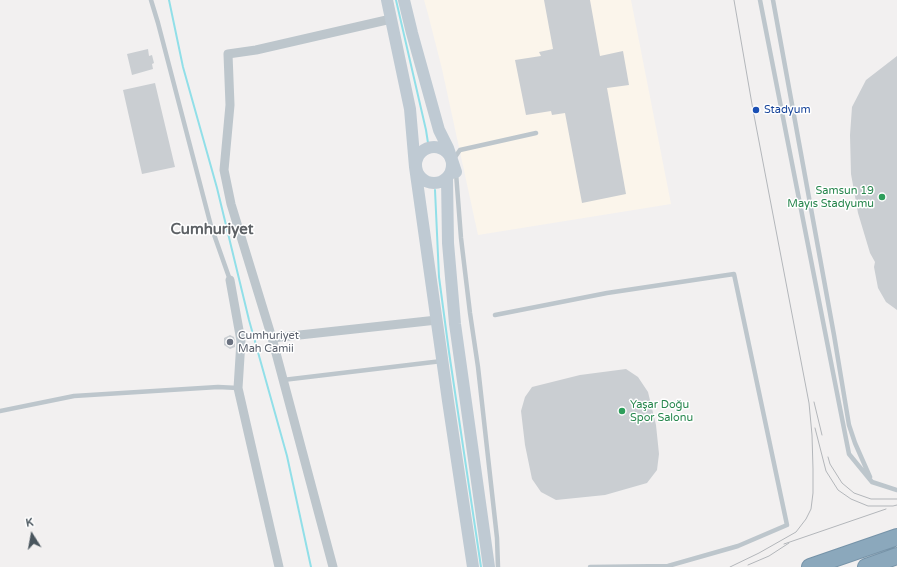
<!DOCTYPE html>
<html>
<head>
<meta charset="utf-8">
<style>
  body { margin:0 }
  #map { position:relative; width:897px; height:567px; overflow:hidden; background:#f2f0f0; font-family:"Varela Round",sans-serif }
  canvas { display:block }
  .north { position:absolute; left:12px; top:515px; width:40px; height:40px; -webkit-text-stroke:3px #fff; paint-order:stroke; rotate:349deg; font-size:11px; font-weight:700; line-height:16px; text-align:center; color:#49555d }
  .north::after { content:''; display:block; margin:auto; width:14px; height:18px; background:#49555d; clip-path:polygon(50% 0,100% 100%,50% 72%,0 100%) }
</style>
</head>
<body>
<div id="map">
<canvas width="897" height="567"></canvas>
<div class="north">K</div>
</div>
<script>
const ctx = document.querySelector('canvas').getContext('2d');
ctx.lineJoin = 'round';
function paint(path, color) { ctx.fillStyle = color; ctx.fill(path, 'evenodd'); }
const shape = rows => new Path2D(rows.map(r => 'M' + r).join(''));
function stroke(path, color, width, dash) { ctx.strokeStyle = color; ctx.lineWidth = width; ctx.lineCap = dash ? 'butt' : 'round'; ctx.setLineDash(dash || []); ctx.stroke(path); }
function label(font, color, halo, rows, align = 'center') {
  ctx.font = font + ' "Varela Round",sans-serif'; ctx.lineWidth = 3; ctx.setLineDash([]); ctx.textBaseline = 'middle'; ctx.strokeStyle = halo; ctx.fillStyle = color; for (const [text, x, y, turn = 0] of rows) {
    ctx.save(); ctx.translate(x, y); ctx.rotate((+turn || 0) * Math.PI / 180); ctx.textAlign = isNaN(turn) ? turn : align; if (halo) ctx.strokeText(text, 0, 0); ctx.fillText(text, 0, 0); ctx.restore();
  }
}
paint(shape([
  [424,0,631,0,671,204,478,235,442,69,428,14]
]), '#fbf5eb');
stroke(shape([
  [169,0,183,67,217,188,249,320,287,456,311,567],
  [396,0,426,130,428,143],
  [435,190,439,277,449,352,481,567]
]), '#91dfe8', 2);
paint(shape([
  [544,0,590,0,600,56,623,51,629,85,607,88,626,194,582,203,565,113,552,115,551,111,526,115,515,60,541,56,539,52,553,49],
  [148,49,149,56,152,55,154,63,152,64,153,69,132,75,127,54],
  [897,56,897,310,886,302,878,288,874,267,875,262,870,253,858,213,851,174,850,135,852,107,866,80],
  [155,83,175,167,142,174,123,90],
  [230,335,234,337,235,341,235,347,230,349,224,345,224,338],
  [626,369,638,377,648,392,656,425,659,454,657,470,647,483,605,495,556,500,541,492,532,479,525,445,521,411,525,397,532,387,580,375]
]), '#caced2');
const highway = shape([
  [810,567,897,537],
  [866,567,897,556]
]);
stroke(highway, '#7693a8', 18);
stroke(shape([
  [151,0,158,23,211,226,230,280],
  [760,0,849,454,872,482,897,490],
  [773,0,834,335,849,425,855,443,870,477],
  [453,160,460,150,536,133],
  [456,173,461,238,470,313,478,367,497,538,498,567],
  [495,315,607,293,734,274,787,525,738,546,668,566,590,567],
  [283,380,442,361],
  [0,411,74,396,218,387,238,388]
]), '#bdc6cc', 4.5);
stroke(shape([
  [230,280,241,341,238,388,279,567],
  [272,338,437,320],
  [333,567,272,338,231,204,224,170,230,105,228,54,256,50,391,19]
]), '#bdc6cc', 9);
stroke(shape([
  [387,0,410,109,415,167,448,401,473,567],
  [404,0,412,33,439,130,448,148,456,172],
  '416 165a18 18 0 1 1 36 0a18 18 0 1 1-36 0Z',
  [447,178,448,243,455,324,489,567]
]), '#bfcad3', 12);
stroke(highway, '#8ba8bc', 16);
stroke(shape([
  [814,402,822,435],
  [815,428,826,471,838,490,851,499,868,506,893,506,897,505],
  [828,457,830,464,842,483,854,493,871,499,897,499],
  [784,544,886,509],
  [748,565,769,556,789,543],
  [730,567,759,553,796,532,806,519,811,509,813,493,813,469,812,435,809,403,753,110,734,0]
]), '#b3b6ba', 1);
for (const [x, y, r, color] of [
  [756,110,4,"#1a4fb4"],
  [882,197,4,"#2e9e5b"],
  [230,342,4,"#6b7280"],
  [622,411,4,"#2e9e5b"]
]) { const dot = new Path2D(); dot.arc(x, y, r, 0, 2 * Math.PI); ctx.fillStyle = color; ctx.fill(dot); stroke(dot, '#fff', 1.5); }
label('11px', '#164399', '#fff', [
  ["Stadyum",764,110]
], 'left');
label('11px', '#27864d', '#fff', [
  ["Samsun 19",874,191],
  ["Mayıs Stadyumu",874,204],
  ["Yaşar Doğu",630,405,"left"],
  ["Spor Salonu",630,418,"left"]
], 'right');
label('11px', '#5b616d', '#fff', [
  ["Cumhuriyet",238,336],
  ["Mah Camii",238,349]
], 'left');
label('bold 15px', '#5d6165', '#fff', [
  ["Cumhuriyet",212,230]
]);
</script>
</body>
</html>
